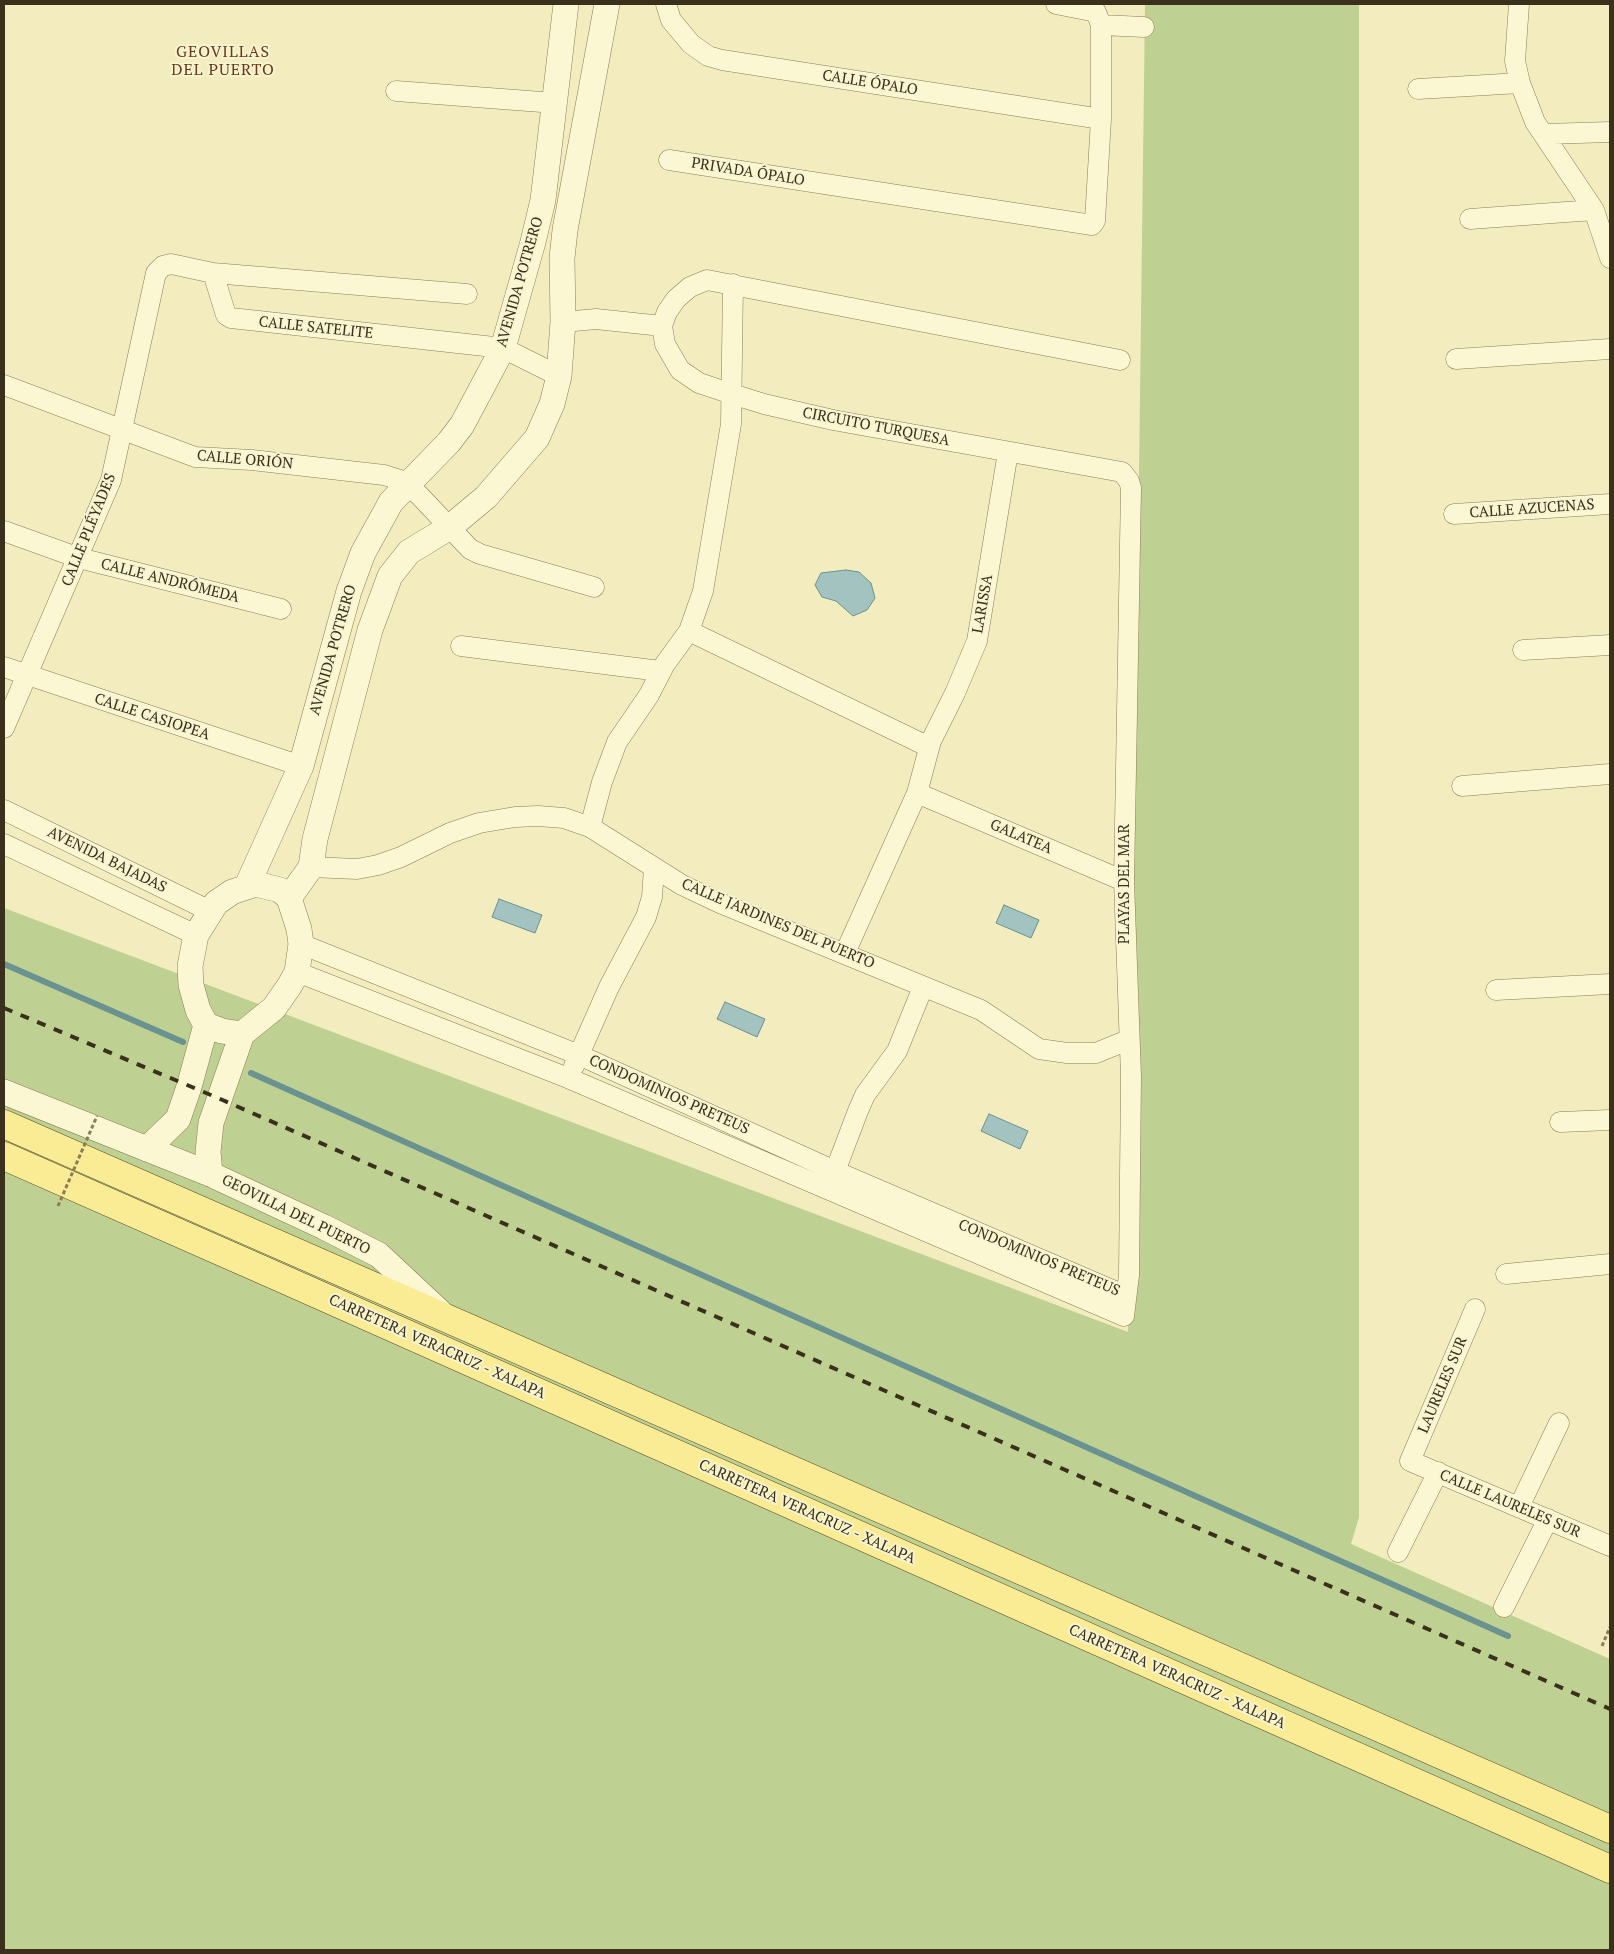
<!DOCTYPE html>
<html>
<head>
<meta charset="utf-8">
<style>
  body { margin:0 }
  #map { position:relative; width:1614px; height:1954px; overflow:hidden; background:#f2ecbf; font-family:"PT Serif",serif }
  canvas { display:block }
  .frame { position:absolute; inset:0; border:5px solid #3a301c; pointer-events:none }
</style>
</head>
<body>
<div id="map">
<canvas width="1614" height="1954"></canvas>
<div class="frame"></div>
</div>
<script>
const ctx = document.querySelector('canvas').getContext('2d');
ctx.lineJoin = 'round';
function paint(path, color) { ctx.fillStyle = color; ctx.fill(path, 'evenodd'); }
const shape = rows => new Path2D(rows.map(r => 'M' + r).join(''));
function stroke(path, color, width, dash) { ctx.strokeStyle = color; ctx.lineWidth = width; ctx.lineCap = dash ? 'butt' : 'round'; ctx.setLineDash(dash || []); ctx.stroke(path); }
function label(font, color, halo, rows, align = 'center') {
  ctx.font = font + ' "PT Serif",serif'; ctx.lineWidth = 4; ctx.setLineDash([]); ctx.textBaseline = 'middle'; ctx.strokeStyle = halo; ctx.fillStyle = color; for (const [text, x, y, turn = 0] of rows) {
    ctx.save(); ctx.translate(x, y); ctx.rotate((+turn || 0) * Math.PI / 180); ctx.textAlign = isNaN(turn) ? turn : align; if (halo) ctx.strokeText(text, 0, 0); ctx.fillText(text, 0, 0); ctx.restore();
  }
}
paint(shape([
  [1145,4,1359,4,1359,1517,1351,1544,1610,1659,1610,1950,4,1950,4,908,1128,1332]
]), '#bed192');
const water = shape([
  [846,570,859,572,871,583,875,598,867,610,853,616,836,601,822,597,815,585,821,573,846,570],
  [499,899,542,915,535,933,492,917,499,899],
  [1004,905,1039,920,1031,938,996,923,1004,905],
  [725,1002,765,1019,757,1037,717,1019,725,1002],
  [989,1114,1028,1131,1020,1149,981,1131,989,1114]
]);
paint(water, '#a3c3c0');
stroke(water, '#699290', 1);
stroke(shape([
  [4,964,183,1042],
  [251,1073,1508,1636]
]), '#699290', 6);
const minor = shape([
  [666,4,671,20,691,44,708,56,722,60,1101,119],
  [1519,4,1515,61,1520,83,1535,122,1594,210,1610,258],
  [1101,25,1144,27],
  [1418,89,1520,83],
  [396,91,555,103],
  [1545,134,1610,132],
  [669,160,1092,225,1095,221,1101,119,1101,25,1096,12,1056,4],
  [1470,219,1594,210],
  [213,273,226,315,231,318,503,348,559,376],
  [563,322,596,319,662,326],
  [1456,359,1610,349],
  [4,385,195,457,252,460,384,475,400,480,419,495,470,549,480,554,594,587],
  [1454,514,1610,504],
  [4,531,79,558,281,609],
  [689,631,929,747],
  [461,646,660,671],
  [1523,650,1610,645],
  [4,667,301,766],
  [4,728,111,480,156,273,163,266,171,264,213,273,467,294],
  [1462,786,1610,774],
  [917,793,1124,881],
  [4,810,210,911],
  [590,827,602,782,617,742,649,695,665,664,689,631,703,591,731,424,733,284],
  [4,844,196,935],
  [311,867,357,869,378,865,401,857,450,833,479,823,515,817,538,816,564,818,590,827,682,885,720,903,981,1010,1039,1049,1067,1053,1096,1053,1128,1040],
  [301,944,579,1055,835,1171,1126,1296],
  [845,953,917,793,931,741,955,693,977,641,1008,452],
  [297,972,568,1078,1124,1316,1129,1275,1131,1076,1124,881,1131,488,1129,481,1122,472,833,420,764,404,732,394,699,383,680,370,665,344,662,326,667,312,676,299,690,287,707,280,1120,360],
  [1496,990,1610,984],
  [574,1066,609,987,646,917,652,897,654,868],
  [1560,1122,1610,1120],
  [831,1182,858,1111,865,1095,897,1051,923,987],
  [1506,1274,1610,1264],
  [1475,1309,1410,1461,1610,1546],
  [1519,1507,1559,1423],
  [1398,1552,1438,1472],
  [1504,1607,1548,1519]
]);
const tertiary = shape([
  [247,886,301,766,349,591,363,553,391,502,449,442,462,425,503,348,533,242,543,200,566,4],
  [289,898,311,867,315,839,370,630,390,576,409,552,450,527,486,497,537,438,552,404,559,376,563,322,562,258,565,230,607,4],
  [4,1092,210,1174,324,1227,379,1255,442,1314],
  [147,1149,178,1119,189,1087,206,1025,198,1010,191,985,190,966,196,935,216,903,232,892,256,884,280,890,289,898,299,929,301,944,297,972,290,985,274,1008,242,1034,222,1031,206,1025],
  [210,1174,208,1152,211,1123,242,1034]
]);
const primary = shape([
  [4,1124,1610,1829],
  [4,1156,281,1278,1610,1869]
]);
stroke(minor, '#8c7d56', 21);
stroke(tertiary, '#8c7d56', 26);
stroke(primary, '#59492b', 29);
stroke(shape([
  [1602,1646,1610,1627]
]), '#8c7d56', 3, [4, 2.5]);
stroke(minor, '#fcf7d3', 20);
stroke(tertiary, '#fcf7d3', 25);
stroke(primary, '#f9ec94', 28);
stroke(shape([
  [4,1008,218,1098,1610,1709]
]), '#3a301c', 4, [9, 9]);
stroke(shape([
  [58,1206,97,1116]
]), '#8c7d56', 3, [4, 2.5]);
label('15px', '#3a301c', '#f8f4d0', [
  ["CALLE ÓPALO",870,83,9],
  ["PRIVADA ÓPALO",748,172,9],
  ["AVENIDA POTRERO",520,282,-74],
  ["CALLE SATELITE",316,328,6],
  ["CIRCUITO TURQUESA",876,427,11],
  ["CALLE ORIÓN",245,460,5],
  ["CALLE AZUCENAS",1532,509,-4],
  ["CALLE PLÉYADES",89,530,-68],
  ["CALLE ANDRÓMEDA",170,581,14],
  ["LARISSA",983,604,-80],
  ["AVENIDA POTRERO",333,650,-74],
  ["CALLE CASIOPEA",152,717,18],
  ["GALATEA",1021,837,23],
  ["AVENIDA BAJADAS",107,860,26],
  ["PLAYAS DEL MAR",1125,884,-90],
  ["CALLE JARDINES DEL PUERTO",778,924,23],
  ["CONDOMINIOS PRETEUS",669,1095,24],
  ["GEOVILLA DEL PUERTO",296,1215,26],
  ["CONDOMINIOS PRETEUS",1039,1258,23],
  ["CARRETERA VERACRUZ - XALAPA",437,1347,24],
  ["LAURELES SUR",1443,1385,-67],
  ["CALLE LAURELES SUR",1510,1504,23],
  ["CARRETERA VERACRUZ - XALAPA",807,1512,24],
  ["CARRETERA VERACRUZ - XALAPA",1177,1677,24]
]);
ctx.letterSpacing = '1px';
label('16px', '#6b3917', '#f8f4d0', [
  ["GEOVILLAS",223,52],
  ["DEL PUERTO",223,70]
]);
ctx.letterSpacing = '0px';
</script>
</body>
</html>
